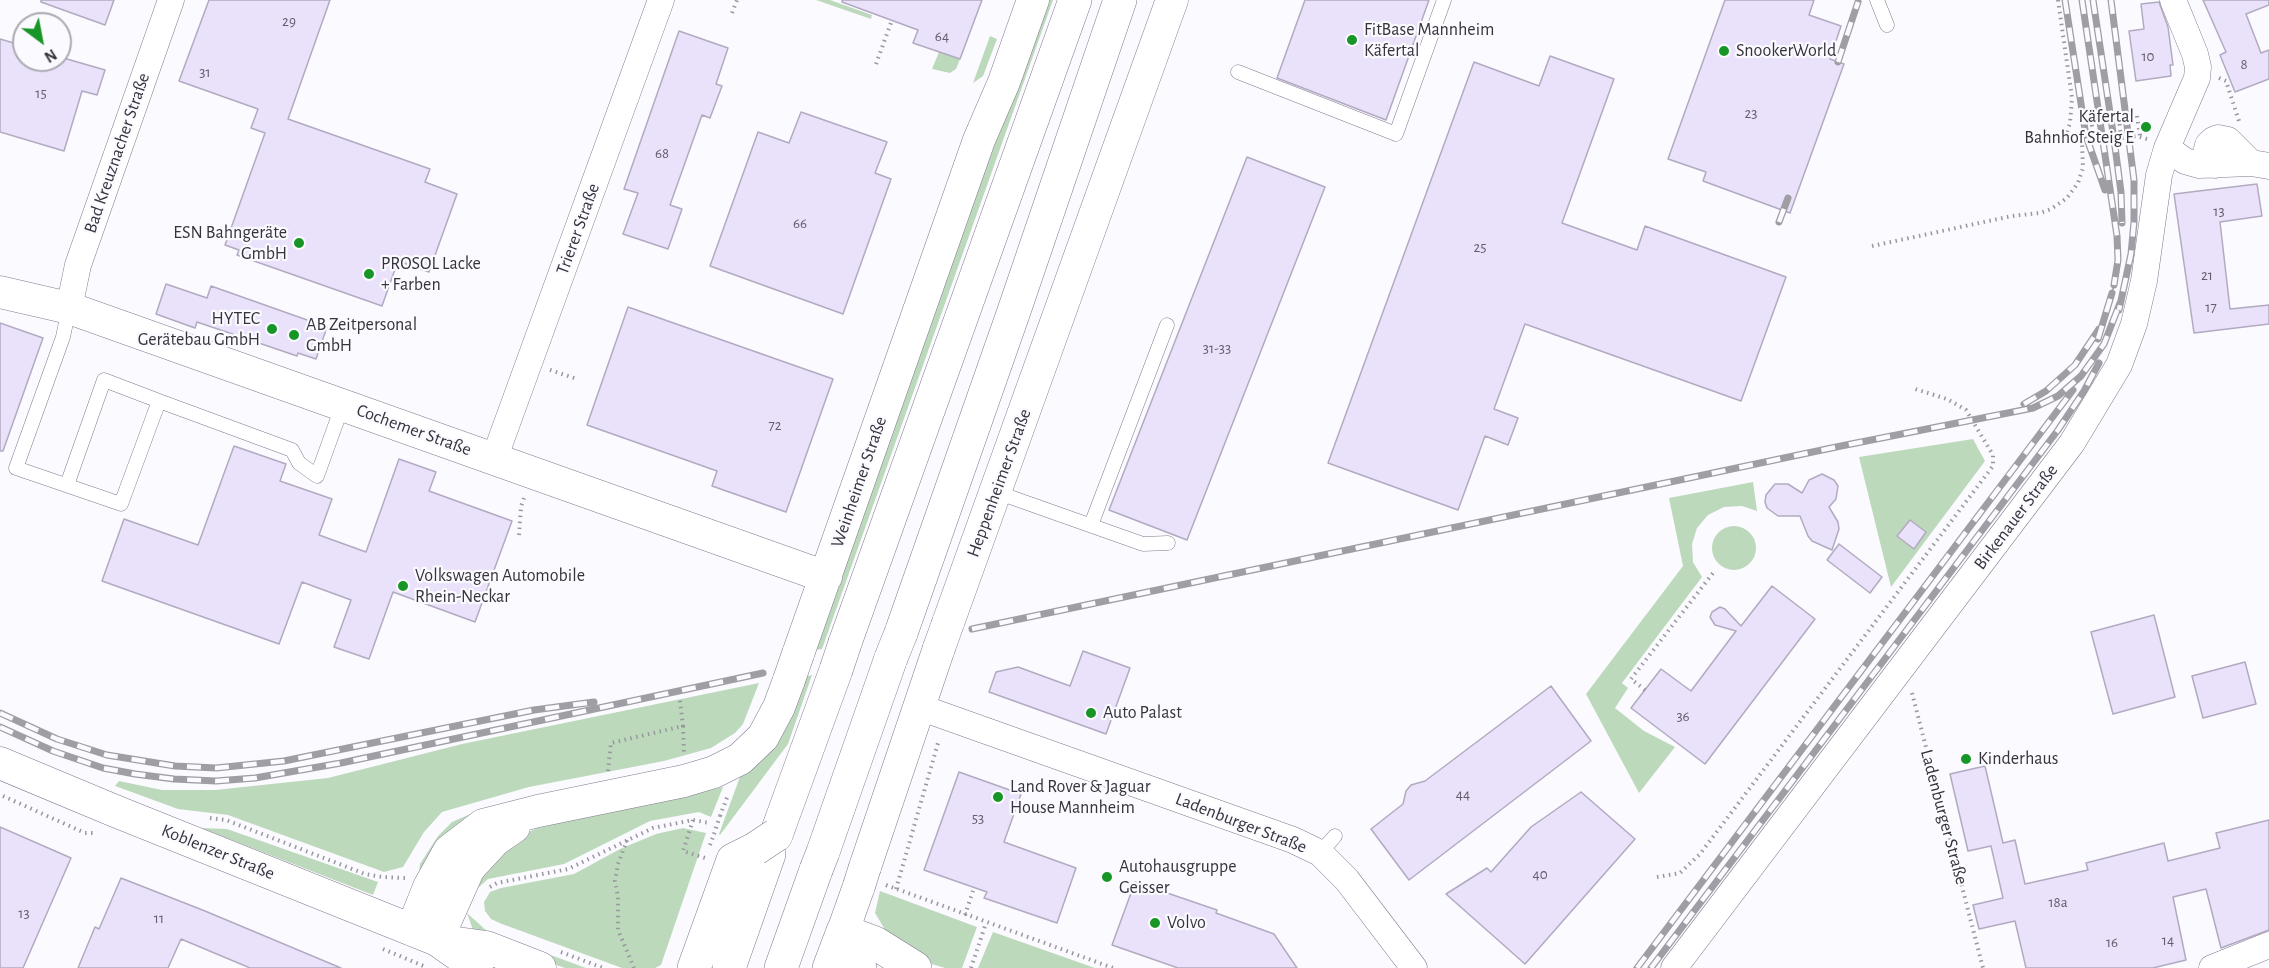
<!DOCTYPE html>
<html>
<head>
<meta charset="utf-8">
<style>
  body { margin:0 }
  #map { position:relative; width:2269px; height:968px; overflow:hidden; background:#fbfaff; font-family:"Alegreya Sans",sans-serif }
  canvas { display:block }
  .north { position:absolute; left:12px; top:12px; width:60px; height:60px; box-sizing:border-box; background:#fbfaff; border:2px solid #acaab1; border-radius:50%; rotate:148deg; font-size:16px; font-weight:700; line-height:24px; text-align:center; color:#36333c }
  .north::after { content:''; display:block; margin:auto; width:21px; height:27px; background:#189527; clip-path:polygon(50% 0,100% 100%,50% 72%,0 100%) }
</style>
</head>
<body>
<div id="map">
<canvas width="2269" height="968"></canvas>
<div class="north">N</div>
</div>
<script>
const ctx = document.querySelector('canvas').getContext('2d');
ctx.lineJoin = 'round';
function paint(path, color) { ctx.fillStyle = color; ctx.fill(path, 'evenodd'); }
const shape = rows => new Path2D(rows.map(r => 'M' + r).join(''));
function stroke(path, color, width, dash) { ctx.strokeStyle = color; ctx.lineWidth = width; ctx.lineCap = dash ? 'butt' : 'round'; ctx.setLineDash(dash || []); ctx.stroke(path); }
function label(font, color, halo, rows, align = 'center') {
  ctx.font = font + ' "Alegreya Sans",sans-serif'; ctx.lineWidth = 4.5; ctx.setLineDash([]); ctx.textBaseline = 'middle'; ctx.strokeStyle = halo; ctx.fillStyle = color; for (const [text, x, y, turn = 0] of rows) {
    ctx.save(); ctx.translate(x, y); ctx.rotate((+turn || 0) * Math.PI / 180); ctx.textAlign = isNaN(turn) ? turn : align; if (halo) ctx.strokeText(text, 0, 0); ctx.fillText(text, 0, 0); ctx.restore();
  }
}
paint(shape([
  [816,0,830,0,872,15,871,19],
  [1045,0,1053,0,822,649,811,651],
  [990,36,997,39,983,76,973,83],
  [939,52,960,59,956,69,950,73,932,69],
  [1973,439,1985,461,1891,587,1859,457],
  [1753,482,1757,511,1742,506,1724,507,1708,515,1697,528,1692,544,1693,562,1702,577,1622,683,1628,688,1615,708,1644,731,1675,747,1639,793,1586,694,1683,566,1669,498],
  '1712 548a22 22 0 1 1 44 0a22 22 0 1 1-44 0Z',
  [812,675,788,744,720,835,719,834,741,774,803,677],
  [759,683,743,724,735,733,711,748,664,761,529,787,442,812,424,832,403,867,384,872,228,815,178,809,115,786,119,781,162,790,215,790,328,778,462,744],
  [723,787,711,817,699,812,650,821,564,864,488,879,479,887,469,892,507,843,537,828],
  [475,812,476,815,421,876,419,873,420,864,438,836,452,822],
  [201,828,227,829,378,882,373,895],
  [683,828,706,833,661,965,655,968,622,968,502,924,491,919,485,911,484,902,490,892,501,888,574,874,620,849,656,834],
  [880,891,977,927,962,968,945,968,918,960,890,938,875,913],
  [467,913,488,932,586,968,565,968,491,943,473,930],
  [993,932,1095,968,978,968]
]), '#bdd9bc');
const building = shape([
  [41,0,114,0,105,25,41,2,41,0],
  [209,0,330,0,288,119,430,169,425,182,457,194,429,272,398,261,382,306,237,255,239,250,225,245,265,133,251,128,258,109,179,81,209,0],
  [842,0,982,0,960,59,913,43,918,30,842,2,842,0],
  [1305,0,1429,0,1386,120,1277,78,1305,0],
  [1725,0,1814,0,1809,15,1841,26,1830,59,1844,64,1790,213,1703,181,1706,172,1668,159,1725,0],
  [2203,0,2269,0,2269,5,2246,14,2261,53,2269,50,2269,79,2235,92,2220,55,2226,52,2203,0],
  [2159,2,2168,27,2173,65,2170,65,2171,76,2136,81,2129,31,2144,29,2141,4,2159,2],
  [679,31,728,48,716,84,722,86,710,118,702,115,670,205,682,209,668,249,623,234,638,193,624,189,679,31],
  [0,39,24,46,24,60,60,60,60,57,105,70,97,95,82,91,64,151,0,132,0,39],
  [1550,56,1614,79,1562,223,1637,250,1645,226,1786,277,1741,401,1525,324,1494,409,1518,418,1508,445,1485,436,1458,510,1328,463,1474,62,1539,86,1550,56],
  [801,112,887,142,875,173,891,179,843,314,710,266,758,132,789,143,801,112],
  [1247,157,1325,187,1187,540,1109,510,1247,157],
  [2257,184,2262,216,2220,222,2230,309,2269,305,2269,324,2194,333,2174,194,2257,184],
  [166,284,207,298,211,286,327,327,316,359,298,353,297,356,197,322,195,328,156,314,166,284],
  [628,307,833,379,786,512,712,486,717,471,587,425,628,307],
  [0,323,43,338,3,451,0,451,0,323],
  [234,446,286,464,280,481,332,499,319,535,366,552,399,459,436,472,429,491,512,521,475,622,393,592,369,659,334,647,351,600,302,582,279,644,102,581,124,519,198,545,234,446],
  [1822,474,1834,480,1838,486,1836,499,1829,507,1838,522,1839,529,1832,550,1812,541,1808,536,1800,516,1778,516,1767,508,1765,502,1766,495,1775,484,1788,484,1802,493,1809,480,1822,474],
  [1910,520,1926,532,1914,549,1897,536,1910,520],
  [1839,544,1882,577,1870,593,1827,560,1839,544],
  [1772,586,1815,619,1705,764,1631,708,1661,669,1691,691,1736,631,1715,625,1710,617,1712,612,1720,607,1725,609,1741,626,1772,586],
  [2154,615,2175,697,2113,714,2091,632,2154,615],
  [1083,651,1130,668,1106,734,989,692,996,672,1018,667,1070,686,1083,651],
  [2245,662,2256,704,2203,718,2192,676,2245,662],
  [1551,686,1591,741,1409,880,1371,829,1403,804,1406,791,1411,785,1425,781,1551,686],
  [1985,766,2003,843,2015,840,2025,884,2088,870,2086,863,2164,843,2168,861,2220,848,2216,833,2269,820,2269,930,2221,948,2206,889,2173,897,2186,960,2153,968,2026,968,2015,921,1979,929,1973,905,2003,898,1991,846,1968,851,1950,774,1985,766],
  [959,772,1021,794,1004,842,1076,868,1057,923,984,898,987,892,924,870,959,772],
  [1581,792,1635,839,1525,964,1446,894,1487,868,1491,872,1531,827,1581,792],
  [0,827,71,858,23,968,0,968,0,827],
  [121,878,205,911,341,968,250,968,181,939,168,968,78,968,95,927,99,929,121,878],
  [1135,882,1217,910,1216,913,1274,934,1297,968,1178,968,1112,945,1135,882]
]);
paint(building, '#eae1fa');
stroke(building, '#b2aac1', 1.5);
const service = shape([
  [1877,0,1887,25],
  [1238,72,1396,134,1444,0],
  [69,308,63,337,16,468,121,504,159,401,292,450,299,463,317,476,343,404],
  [67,485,104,380,159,401],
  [996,492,1143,544,1168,543],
  [1091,525,1167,325],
  [1320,853,1335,836]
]);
const minor = shape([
  [2167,148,2185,161,2199,165,2251,163,2269,166],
  [2215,165,2208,160,2206,153,2208,145,2213,140,2218,138,2228,140,2251,163],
  [69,308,78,265,171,0],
  [494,459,661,0],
  [919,707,1293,840,1320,853,1347,880,1414,968],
  [1674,968,2072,443,2119,365,2134,324,2144,281,2159,175,2167,148,2197,78,2198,67,2195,54,2173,0],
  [2212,968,2269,945]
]);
const tertiary = shape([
  [0,292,69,308,826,577],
  [948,623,1172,0],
  [798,654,979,140,1004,82,1033,0],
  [0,763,115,811,437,940,477,968],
  [865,867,939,648],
  [412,930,429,887,449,851,483,825,538,811,684,781,714,772,740,759,763,737,779,707,789,680],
  [843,931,859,886],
  [437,940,469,868,495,840,514,827],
  [443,941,486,947,540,968]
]);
const secondary = shape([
  [837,947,860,968],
  [829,968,843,931,875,943,915,968]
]);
const trunk = shape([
  [901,633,1014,311,1120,0],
  [845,643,1075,0],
  [776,835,836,670],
  [823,852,891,658],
  [694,968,733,860,755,849],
  [729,968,769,854],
  [781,968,816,870]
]);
stroke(service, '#827a90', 15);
stroke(minor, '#827a90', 27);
stroke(tertiary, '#827a90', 33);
stroke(secondary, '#827a90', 34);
stroke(trunk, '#827a90', 34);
stroke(shape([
  [2058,0,2072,98,2070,123,2065,138,2082,143,2137,136,2147,139],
  [732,13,737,0],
  [876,64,892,20],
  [2219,78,2226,81,2239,121],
  [2137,116,2140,136],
  [2119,118,2121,138],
  [2091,119,2094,141],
  [1872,246,2012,216,2040,213,2051,209,2067,198,2078,183,2083,168,2082,143],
  [550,370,577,379],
  [519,535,521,507,524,498],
  [1645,690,1631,679,1713,573],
  [1912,693,1983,968],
  [683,726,684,755],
  [608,771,611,743,683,726,680,700],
  [3,796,85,833,93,833],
  [720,816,728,795],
  [210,818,226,820,365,874,383,877,405,878],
  [693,820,683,851,705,858],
  [627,840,618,864,615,881,618,897,618,930,634,968],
  [710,845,714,834],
  [1657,877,1680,873,1700,854,1993,466,1993,455,1966,410,1947,399,1912,388],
  [886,885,1113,968],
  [490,887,497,883,568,869,653,828,693,820,710,823],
  [896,889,938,743],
  [965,915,974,888],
  [383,949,426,967],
  [561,952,603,968],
  [971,968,986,923]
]), '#99979e', 4, [1.5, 4.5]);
stroke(service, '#fff', 14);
stroke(minor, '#fff', 26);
stroke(tertiary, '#fff', 32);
stroke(secondary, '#fff', 33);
stroke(trunk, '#fff', 33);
stroke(shape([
  [2112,293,2114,285]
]), '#a09ea5', 1.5);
const rail = shape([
  [2065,0,2086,136,2105,190],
  [2082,0,2117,236,2118,260,2114,285],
  [2093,0,2114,139,2121,192,2122,223],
  [2111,0,2134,180,2134,222,2131,254,2119,310],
  [1838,62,1858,2],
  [1779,222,1788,198],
  [2098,339,2112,293],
  [2024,404,2046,391,2075,365,2099,329],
  [972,629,1841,446,2033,408,2058,396,2081,376,2104,344,2120,303],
  [0,713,57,739,107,755,175,766,216,768,284,761,534,710,594,702],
  [0,727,53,751,103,768,135,774,174,779,216,781,255,778,341,763,763,673],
  [1637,968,2073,390],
  [1651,968,2058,430,2084,391,2099,363]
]);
stroke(rail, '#a09ea5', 7);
stroke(rail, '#fbfaff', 4.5, [14]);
const tertiaryBridge = shape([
  [939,648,948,623],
  [789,680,798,654],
  [859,886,865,867]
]);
const trunkBridge = shape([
  [891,658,901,633],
  [836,670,845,643],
  [755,849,776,835],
  [816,870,823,852]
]);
stroke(tertiaryBridge, '#827a90', 33, []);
stroke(trunkBridge, '#827a90', 34, []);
stroke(shape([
  [714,834,720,816]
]), '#99979e', 4, [1.5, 4.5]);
stroke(tertiaryBridge, '#fff', 32);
stroke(trunkBridge, '#fff', 33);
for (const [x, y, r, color] of [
  [1352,40,6,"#189527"],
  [1724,51,6,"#189527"],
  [2146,127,6,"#189527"],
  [299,243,6,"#189527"],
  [369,274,6,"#189527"],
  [272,329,6,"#189527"],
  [294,335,6,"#189527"],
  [403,586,6,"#189527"],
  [1091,713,6,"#189527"],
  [1966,759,6,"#189527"],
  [998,797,6,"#189527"],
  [1107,877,6,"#189527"],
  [1155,923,6,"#189527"]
]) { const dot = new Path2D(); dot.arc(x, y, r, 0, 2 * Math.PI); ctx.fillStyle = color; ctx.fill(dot); stroke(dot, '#fbfaff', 2); }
label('15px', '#635e6c', null, [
  ["29",289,21],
  ["64",942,36],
  ["10",2148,56],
  ["8",2244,64],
  ["31",205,72],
  ["15",41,93],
  ["23",1751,113],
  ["68",662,153],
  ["13",2219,211],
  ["66",800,223],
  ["25",1480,247],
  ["21",2207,275],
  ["17",2211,307],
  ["31-33",1217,348],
  ["72",775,425],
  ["36",1683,716],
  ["44",1463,794],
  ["53",978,818],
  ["40",1540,874],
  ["18a",2058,902],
  ["13",24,913],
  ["11",159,918],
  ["14",2168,940],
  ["16",2112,942]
]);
label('18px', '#36333c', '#fbfaff', [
  ["FitBase Mannheim",1364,30],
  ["Käfertal",1364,51],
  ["SnookerWorld",1736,51],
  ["Käfertal",2134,117,"right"],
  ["Bahnhof Steig E",2134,138,"right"],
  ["ESN Bahngeräte",287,233,"right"],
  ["GmbH",287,254,"right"],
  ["PROSOL Lacke",381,264],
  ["+ Farben",381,285],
  ["HYTEC",260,319,"right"],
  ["Gerätebau GmbH",260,340,"right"],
  ["AB Zeitpersonal",306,325],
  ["GmbH",306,346],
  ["Volkswagen Automobile",415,576],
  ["Rhein-Neckar",415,597],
  ["Auto Palast",1103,713],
  ["Kinderhaus",1978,759],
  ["Land Rover & Jaguar",1010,787],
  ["House Mannheim",1010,808],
  ["Autohausgruppe",1119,867],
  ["Geisser",1119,888],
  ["Volvo",1167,923]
], 'left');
label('18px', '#36333c', '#fbfaff', [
  ["Bad Kreuznacher Straße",117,153,-71],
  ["Trierer Straße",578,229,-70],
  ["Cochemer Straße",414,430,20],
  ["Weinheimer Straße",859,482,-71],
  ["Heppenheimer Straße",999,483,-70],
  ["Birkenauer Straße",2016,517,-53],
  ["Ladenburger Straße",1944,817,75],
  ["Ladenburger Straße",1241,823,21],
  ["Koblenzer Straße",218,852,22]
]);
</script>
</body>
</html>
